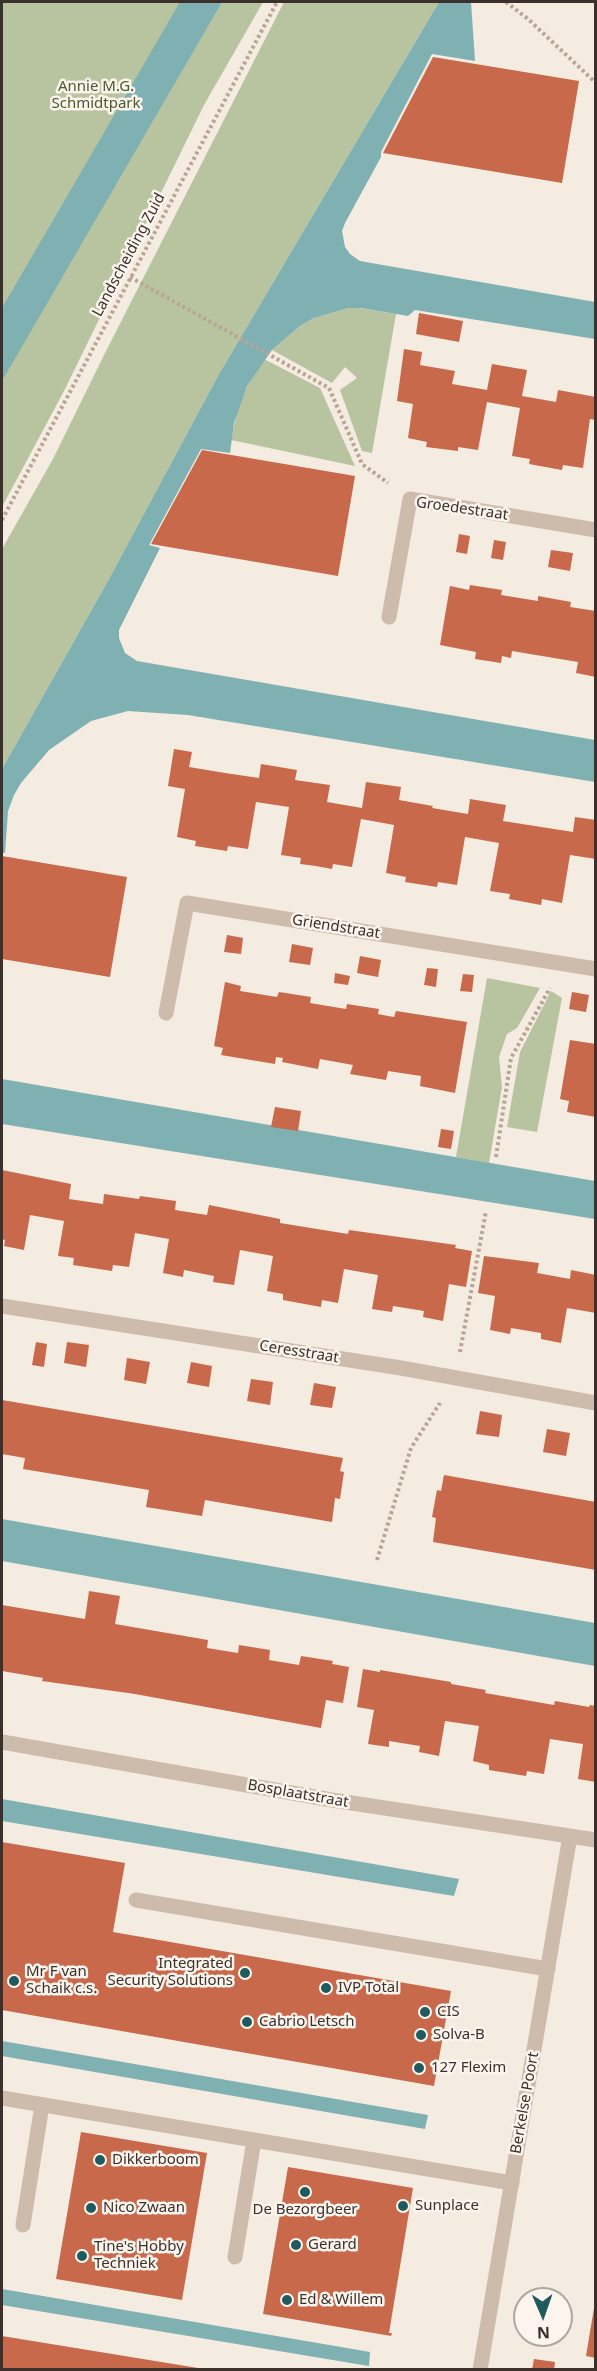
<!DOCTYPE html>
<html>
<head>
<meta charset="utf-8">
<style>
  body { margin:0 }
  #map { position:relative; width:597px; height:2371px; overflow:hidden; background:#f4ebe1; font-family:"Noto Sans",sans-serif }
  canvas { display:block }
  .frame { position:absolute; inset:0; border:3px solid #3b302b; pointer-events:none }
  .north { position:absolute; left:513px; top:2287px; width:60px; height:60px; box-sizing:border-box; background:#fbf5ee; border:2px solid #aea6a0; border-radius:50%; rotate:178deg; font-size:16px; font-weight:700; line-height:24px; text-align:center; color:#3b302b }
  .north::after { content:''; display:block; margin:auto; width:21px; height:27px; background:#1f5a5e; clip-path:polygon(50% 0,100% 100%,50% 72%,0 100%) }
</style>
</head>
<body>
<div id="map">
<canvas width="597" height="2371"></canvas>
<div class="frame"></div>
<div class="north">N</div>
</div>
<script>
const ctx = document.querySelector('canvas').getContext('2d');
ctx.lineJoin = 'round';
function paint(path, color) { ctx.fillStyle = color; ctx.fill(path, 'evenodd'); }
const shape = rows => new Path2D(rows.map(r => 'M' + r).join(''));
function stroke(path, color, width, dash) { ctx.strokeStyle = color; ctx.lineWidth = width; ctx.lineCap = dash ? 'butt' : 'round'; ctx.setLineDash(dash || []); ctx.stroke(path); }
function label(font, color, halo, rows, align = 'center') {
  ctx.font = font + ' "Noto Sans",sans-serif'; ctx.lineWidth = 5; ctx.setLineDash([]); ctx.textBaseline = 'middle'; ctx.strokeStyle = halo; ctx.fillStyle = color; for (const [text, x, y, turn = 0] of rows) {
    ctx.save(); ctx.translate(x, y); ctx.rotate((+turn || 0) * Math.PI / 180); ctx.textAlign = isNaN(turn) ? turn : align; if (halo) ctx.strokeText(text, 0, 0); ctx.fillText(text, 0, 0); ctx.restore();
  }
}
paint(shape([
  [2,2,263,2,204,105,64,391,2,507],
  [284,2,439,2,219,374,109,579,2,769,2,549,53,459,105,353],
  [349,308,360,308,396,314,372,453,362,451,340,390,357,378,345,367,332,383,272,350,300,326,314,318],
  [264,359,320,388,355,466,231,440,238,407,247,386],
  [487,978,540,988,517,1028,507,1034,499,1057,502,1087,489,1163,456,1157],
  [551,991,562,998,537,1132,507,1127,520,1052]
]), '#b8c4a0');
paint(shape([
  [180,2,222,2,2,381,2,308],
  [439,2,471,2,475,61,432,54,381,152,381,157,345,223,342,231,345,247,350,254,360,261,595,302,595,339,415,310,408,316,361,308,349,308,314,318,300,326,272,350,247,386,234,423,230,453,201,449,149,545,160,548,119,630,119,638,125,653,137,661,595,740,595,782,188,715,128,711,91,721,49,750,21,783,14,795,8,811,5,853,2,853,2,769,109,579,219,374],
  [2,1079,595,1181,595,1219,2,1124],
  [2,1519,595,1623,595,1666,2,1561],
  [2,1799,459,1879,454,1896,2,1821],
  [2,2041,428,2115,425,2129,2,2056],
  [2,2289,370,2352,369,2366,2,2305]
]), '#7fb0b2');
paint(shape([
  [433,57,579,81,562,183,383,153],
  [419,313,463,321,459,342,416,334],
  [404,349,422,352,420,365,455,371,452,384,487,390,492,364,527,370,522,396,556,402,558,390,596,397,596,420,590,419,583,468,563,465,562,470,529,464,530,459,512,456,520,408,487,402,478,450,458,447,458,451,426,447,427,442,408,438,413,404,397,401],
  [202,450,355,476,338,576,151,544],
  [459,534,470,536,467,554,456,552],
  [494,540,506,542,503,560,491,558],
  [551,550,573,553,570,571,548,567],
  [470,585,502,590,501,595,538,601,538,596,571,602,570,607,596,611,596,677,576,673,578,662,512,651,511,658,502,656,501,663,475,659,476,652,440,645,450,586,469,590],
  [174,749,192,752,189,767,225,773,259,778,261,764,297,770,295,780,330,785,327,802,362,808,366,782,401,787,399,800,433,806,432,808,468,814,470,799,506,805,503,821,573,832,575,817,596,820,596,859,570,855,562,903,542,899,541,905,509,899,510,894,490,891,499,843,465,837,457,885,438,882,437,887,405,882,406,877,386,873,394,825,378,822,361,819,352,867,333,864,332,869,316,866,300,864,301,858,281,855,289,807,256,802,248,849,228,846,227,851,195,846,196,841,177,837,185,789,168,786],
  [2,856,127,877,110,977,2,959],
  [227,935,243,938,241,954,224,952],
  [292,944,313,948,310,965,289,962],
  [360,956,381,960,378,977,357,973],
  [427,968,438,969,436,987,424,985],
  [335,973,350,976,348,985,334,983],
  [463,974,474,975,472,992,460,991],
  [225,982,241,986,240,991,277,997,279,992,311,997,310,1003,346,1009,347,1004,379,1009,378,1014,388,1016,394,1017,396,1011,467,1022,455,1093,420,1086,421,1076,388,1071,386,1080,350,1074,353,1065,320,1059,318,1069,282,1062,283,1058,276,1057,275,1064,221,1055,223,1048,214,1046],
  [572,992,589,995,586,1012,569,1009],
  [570,1040,596,1044,596,1117,567,1112,569,1101,560,1099],
  [275,1107,301,1111,298,1131,271,1127],
  [441,1129,454,1131,451,1149,438,1147],
  [2,1170,71,1184,69,1199,103,1204,104,1194,139,1199,140,1196,176,1201,175,1210,207,1215,209,1205,280,1219,280,1223,348,1234,349,1230,456,1245,455,1248,472,1251,466,1287,449,1284,443,1321,423,1317,424,1311,393,1306,392,1312,372,1309,378,1275,344,1269,338,1303,322,1300,321,1307,283,1300,283,1294,267,1291,273,1256,240,1250,234,1285,213,1282,214,1276,184,1270,183,1277,163,1273,169,1239,135,1233,129,1267,113,1265,112,1271,73,1265,74,1258,58,1256,64,1221,30,1215,24,1250,4,1246,5,1240,2,1239],
  [484,1256,539,1263,537,1273,570,1279,571,1270,596,1275,596,1313,567,1308,561,1343,541,1339,541,1333,511,1328,510,1334,490,1330,495,1296,478,1293],
  [36,1342,47,1344,44,1367,32,1365],
  [67,1342,89,1345,86,1367,64,1363],
  [127,1358,150,1362,146,1384,124,1380],
  [191,1362,212,1366,209,1387,187,1383],
  [251,1379,273,1382,270,1405,247,1401],
  [314,1383,336,1387,332,1408,310,1405],
  [2,1400,343,1458,340,1471,344,1472,340,1499,335,1498,332,1522,205,1500,202,1516,146,1507,149,1490,23,1469,25,1458,2,1454],
  [480,1411,502,1415,499,1437,476,1434],
  [547,1429,570,1433,566,1456,543,1452],
  [444,1475,596,1502,596,1570,433,1542,436,1518,432,1517,437,1490,441,1491],
  [89,1591,120,1596,115,1624,208,1640,207,1648,238,1653,239,1645,270,1650,269,1660,299,1665,301,1656,333,1661,332,1664,349,1667,343,1703,326,1700,321,1728,135,1694,42,1681,43,1678,2,1671,2,1605,85,1619],
  [363,1669,380,1672,380,1670,451,1682,451,1684,486,1690,485,1693,554,1705,555,1701,589,1707,590,1705,596,1706,596,1782,578,1779,583,1744,550,1739,544,1774,527,1771,526,1776,489,1770,489,1765,473,1761,479,1726,445,1721,439,1756,419,1752,420,1746,389,1741,389,1747,368,1744,374,1710,357,1707],
  [2,1842,125,1863,113,1932,451,1991,434,2086,2,2010],
  [81,2132,207,2153,182,2300,56,2279],
  [288,2167,413,2188,389,2333,392,2333,391,2336,263,2314],
  [594,2308,596,2308,596,2358,586,2356],
  [2,2336,198,2368,198,2370,2,2370],
  [534,2359,555,2362,554,2370,532,2370]
]), '#c8694b');
stroke(shape([
  [506,2,528,19,596,83],
  [130,277,329,388,362,464,388,483],
  [2,520,277,2],
  [496,1157,511,1058,550,988],
  [460,1352,486,1211],
  [377,1560,411,1448,440,1403]
]), '#b9a596', 4, [3, 3]);
stroke(shape([
  [136,1900,548,1969],
  [2,2098,512,2183],
  [23,2225,42,2105],
  [235,2257,254,2140]
]), '#cdbbac', 15);
stroke(shape([
  [389,617,410,499,596,530],
  [166,1013,187,903,596,969],
  [2,1306,401,1368,596,1403],
  [2,1742,332,1800,596,1840],
  [480,2370,570,1836]
]), '#cdbbac', 15);
for (const [x, y, r, color] of [
  [245,1973,6,"#1f5a5e"],
  [14,1981,6,"#1f5a5e"],
  [326,1988,6,"#1f5a5e"],
  [425,2012,6,"#1f5a5e"],
  [247,2022,6,"#1f5a5e"],
  [421,2035,6,"#1f5a5e"],
  [419,2068,6,"#1f5a5e"],
  [100,2160,6,"#1f5a5e"],
  [305,2192,6,"#1f5a5e"],
  [403,2206,6,"#1f5a5e"],
  [91,2208,6,"#1f5a5e"],
  [296,2245,6,"#1f5a5e"],
  [82,2256,6,"#1f5a5e"],
  [287,2300,6,"#1f5a5e"]
]) { const dot = new Path2D(); dot.arc(x, y, r, 0, 2 * Math.PI); ctx.fillStyle = color; ctx.fill(dot); stroke(dot, '#fbf5ee', 2); }
label('15px', '#4a5a2e', '#fbf5ee', [
  ["Annie M.G.",96,87],
  ["Schmidtpark",96,104]
]);
label('15px', '#3b302b', '#fbf5ee', [
  ["Landscheiding Zuid",129,255,-62],
  ["Groedestraat",462,509,8],
  ["Griendstraat",336,927,9],
  ["Ceresstraat",299,1352,9],
  ["Bosplaatstraat",298,1794,10],
  ["Berkelse Poort",525,2103,-80]
]);
label('15px', '#3b302b', '#fbf5ee', [
  ["Integrated",233,1964,"right"],
  ["Security Solutions",233,1981,"right"],
  ["Mr F van",26,1972],
  ["Schaik c.s.",26,1989],
  ["IVP Total",338,1988],
  ["CIS",437,2012],
  ["Cabrio Letsch",259,2022],
  ["Solva-B",433,2035],
  ["127 Flexim",431,2068],
  ["Dikkerboom",112,2160],
  ["Sunplace",415,2206],
  ["Nico Zwaan",103,2208],
  ["De Bezorgbeer",305,2210,"center"],
  ["Gerard",308,2245],
  ["Tine's Hobby",94,2247],
  ["Techniek",94,2264],
  ["Ed & Willem",299,2300]
], 'left');
</script>
</body>
</html>
